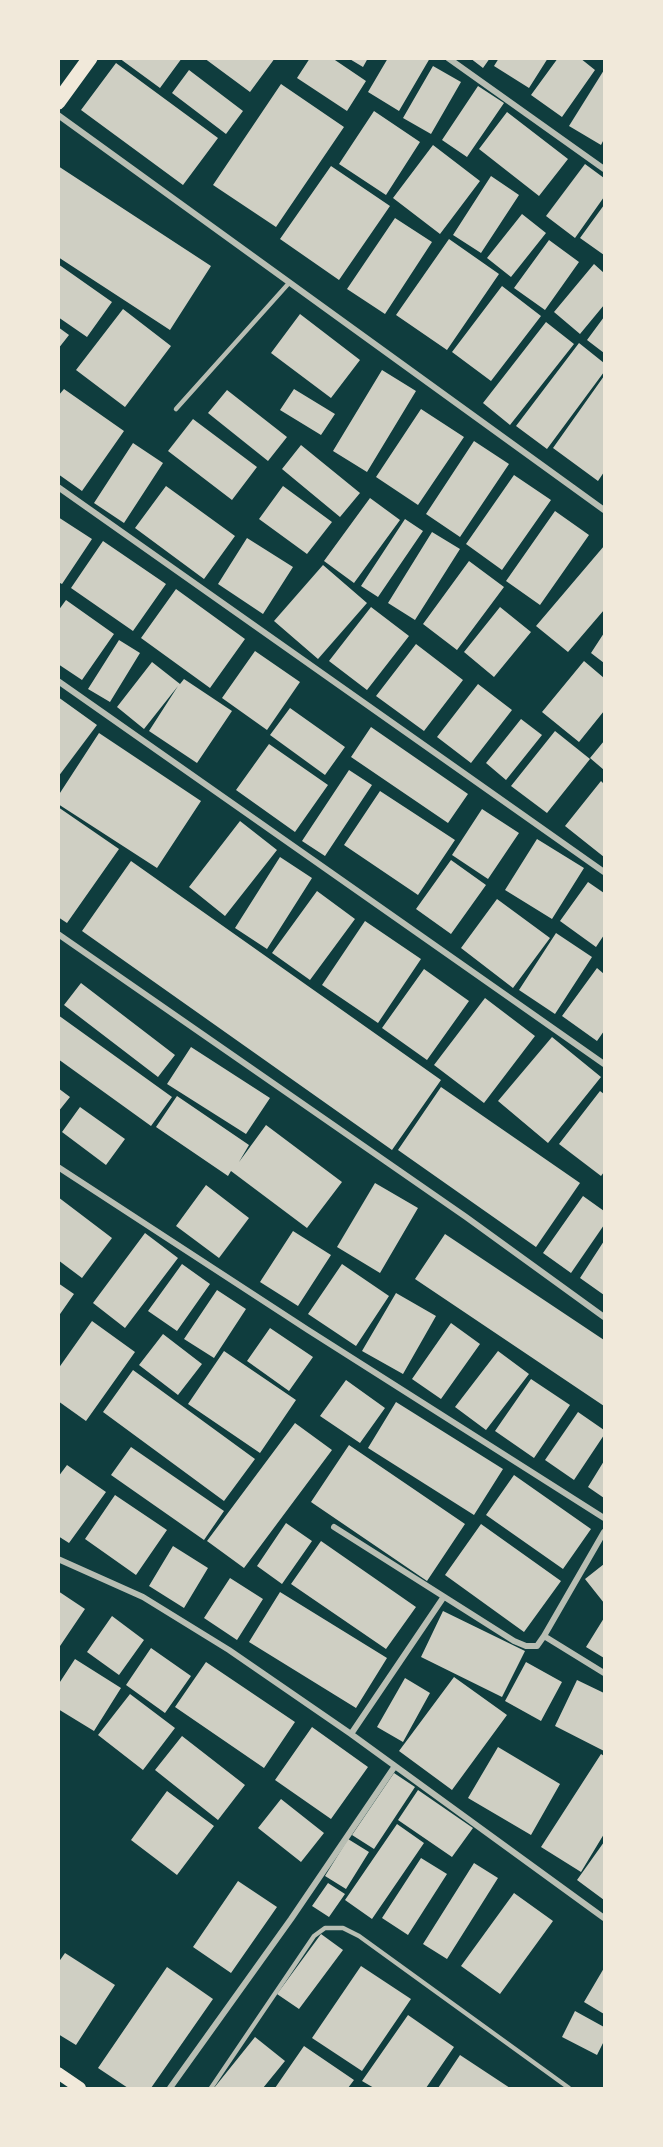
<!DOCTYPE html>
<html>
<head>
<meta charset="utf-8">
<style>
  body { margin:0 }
  #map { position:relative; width:663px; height:2147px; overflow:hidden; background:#0f3d3e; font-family:"DM Sans",sans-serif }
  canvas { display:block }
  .frame { position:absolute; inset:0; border:60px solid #f1e9da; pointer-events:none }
</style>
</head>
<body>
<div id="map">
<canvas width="663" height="2147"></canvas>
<div class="frame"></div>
</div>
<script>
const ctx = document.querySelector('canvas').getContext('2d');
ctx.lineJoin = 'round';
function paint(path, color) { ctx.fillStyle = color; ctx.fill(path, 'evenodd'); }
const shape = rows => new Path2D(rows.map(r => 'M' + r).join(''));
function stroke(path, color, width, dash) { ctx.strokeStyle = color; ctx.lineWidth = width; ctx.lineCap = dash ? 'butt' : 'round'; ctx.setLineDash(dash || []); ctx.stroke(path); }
paint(shape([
  [119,58,182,58,160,88],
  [204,58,275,58,250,92],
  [310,58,332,58,366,81,347,111,297,78],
  [348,58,368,58,363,67],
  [388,58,430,58,399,111,368,92],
  [470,58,490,58,483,68],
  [499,58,548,58,529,88,494,66],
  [558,58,580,58,595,70,562,117,531,95],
  [116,63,218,138,183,185,81,110],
  [433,66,461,82,431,134,403,118],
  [189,70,243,111,226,134,172,93],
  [604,70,604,139,601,145,569,126],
  [281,84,344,127,276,227,213,185],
  [478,86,504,103,467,157,442,140],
  [374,111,420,142,386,195,339,164],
  [507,112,568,159,539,196,479,149],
  [433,145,480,181,440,234,393,198],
  [585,164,604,178,604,197,575,238,546,216],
  [58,166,211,266,170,330,58,257],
  [331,166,390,206,339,280,280,239],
  [491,176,519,195,481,253,453,235],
  [604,205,604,255,580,238],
  [522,214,546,233,511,277,487,258],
  [395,218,432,242,385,314,347,289],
  [449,239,499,274,447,350,396,315],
  [549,240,579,262,545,310,514,288],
  [58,264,112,302,87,337,58,317],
  [594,264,604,273,604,305,580,334,554,312],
  [502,286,541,316,491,381,452,352],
  [123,309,171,346,125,407,76,370],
  [300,314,360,360,331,398,271,353],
  [604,317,604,353,587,340],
  [546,322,574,344,510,425,483,403],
  [58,327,69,335,58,349],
  [579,343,604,363,604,372,547,449,516,426],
  [382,370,416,391,367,472,333,451],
  [604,376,604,472,598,481,553,448],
  [64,389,124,431,82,491,58,474,58,396],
  [294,389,335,414,321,435,280,410],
  [227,390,287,437,268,461,208,413],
  [421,409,464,437,418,505,376,477],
  [193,419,257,467,232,500,168,451],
  [474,441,509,464,460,537,426,514],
  [133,443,163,463,124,523,94,503],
  [301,445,360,493,340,517,282,469],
  [514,475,551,500,502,570,466,544],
  [166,486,235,536,204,579,135,528],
  [283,486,332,522,307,554,259,519],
  [370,498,400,520,354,583,324,561],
  [555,511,589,535,540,605,506,581],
  [58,517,92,539,62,584,58,582],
  [405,519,423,531,378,597,361,586],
  [432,532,460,549,415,620,388,603],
  [247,538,293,567,263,614,218,584],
  [103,541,166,584,133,631,71,588],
  [604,546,604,610,568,652,536,626],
  [469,561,504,587,457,650,423,624],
  [323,565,367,603,318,659,274,621],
  [176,589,245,639,210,688,141,638],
  [66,600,114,634,82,680,58,664,58,611],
  [371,607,409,636,367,690,329,661],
  [500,607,531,632,494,677,464,652],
  [604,633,604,663,591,653],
  [119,640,140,653,110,702,88,689],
  [416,644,463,680,424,731,376,696],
  [255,651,300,682,267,730,222,698],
  [584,661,604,678,604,711,579,742,542,712],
  [152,662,180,684,184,679,232,711,197,763,149,731,178,686,144,729,117,707],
  [478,684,512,710,471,763,437,737],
  [58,697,97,725,58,777],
  [290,708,345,747,325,775,270,735],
  [521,719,542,735,506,780,486,763],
  [371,727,468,794,448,823,351,757],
  [555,731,590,759,547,813,511,786],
  [99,733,201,801,157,868,58,804,58,796],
  [604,741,604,770,590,758],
  [269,744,328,785,295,832,236,790],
  [349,770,372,785,325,856,302,841],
  [601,781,604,784,604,857,565,826],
  [380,791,455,840,418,895,344,845],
  [58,807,119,849,67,923,58,917],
  [482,809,519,833,488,879,452,855],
  [240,821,277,850,225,916,189,887],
  [537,839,584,868,552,919,505,890],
  [280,857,312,878,267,949,235,928],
  [451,860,486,885,451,934,416,909],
  [131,861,441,1080,392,1150,82,931],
  [588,882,604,893,604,935,596,947,560,921],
  [317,891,355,919,310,980,272,953],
  [497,899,550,938,513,988,461,948],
  [365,921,421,959,378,1023,322,985],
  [556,933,592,957,555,1014,519,990],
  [597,968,604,974,604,1031,597,1041,562,1016],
  [424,969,469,1001,427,1060,382,1028],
  [81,983,175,1055,158,1077,64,1005],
  [485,998,535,1036,484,1103,434,1065],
  [58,1015,172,1097,151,1126,58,1059],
  [552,1037,601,1077,548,1143,498,1101],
  [191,1047,270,1098,246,1134,167,1084],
  [441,1087,580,1183,536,1247,398,1150],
  [58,1088,70,1097,58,1112],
  [600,1091,604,1094,604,1172,601,1176,559,1144],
  [177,1096,249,1145,239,1162,266,1125,342,1182,307,1228,231,1171,228,1176,156,1127],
  [80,1107,125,1139,106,1165,62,1132],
  [375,1183,418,1208,380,1273,337,1247],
  [206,1185,249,1218,219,1258,176,1226],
  [583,1196,604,1211,604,1225,571,1273,543,1253],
  [58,1197,112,1238,82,1278,58,1260],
  [293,1231,331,1255,298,1306,260,1282],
  [145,1233,178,1258,125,1328,93,1303],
  [445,1234,604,1340,604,1406,415,1279],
  [604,1241,604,1295,580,1278],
  [182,1264,210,1284,177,1331,148,1311],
  [342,1264,389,1296,356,1346,308,1314],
  [58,1283,74,1294,58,1317],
  [217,1290,246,1309,214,1358,184,1339],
  [396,1293,436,1316,403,1374,362,1351],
  [92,1321,135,1352,86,1421,58,1401,58,1369],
  [451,1323,480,1344,441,1399,412,1379],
  [270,1328,313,1357,289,1391,247,1361],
  [163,1334,202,1364,178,1395,139,1365],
  [224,1351,296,1400,260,1453,188,1404],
  [498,1351,529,1374,486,1430,455,1407],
  [133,1370,255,1459,224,1501,103,1412],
  [531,1379,570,1405,534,1458,495,1431],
  [346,1380,385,1408,360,1443,320,1416],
  [396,1402,503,1469,474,1515,368,1448],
  [578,1412,604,1430,604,1435,574,1480,545,1460],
  [295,1423,332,1450,244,1568,207,1541],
  [349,1445,465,1524,427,1581,311,1502],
  [131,1447,224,1511,204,1540,111,1475],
  [604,1461,604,1498,588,1487],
  [67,1465,106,1492,69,1543,58,1536,58,1477],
  [514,1475,591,1529,563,1569,486,1515],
  [115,1495,167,1530,136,1575,85,1539],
  [286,1523,312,1541,282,1584,257,1566],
  [481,1524,561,1581,524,1632,445,1575],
  [321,1541,416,1607,386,1649,291,1584],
  [173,1546,208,1568,184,1608,149,1586],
  [604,1564,604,1603,585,1579],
  [230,1578,263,1599,237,1640,204,1618],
  [58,1591,85,1609,58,1649],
  [280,1592,387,1658,356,1708,249,1642],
  [443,1611,525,1651,502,1697,421,1657],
  [112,1616,144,1640,119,1675,87,1652],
  [604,1618,604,1658,586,1647],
  [151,1648,191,1676,165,1713,126,1685],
  [75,1659,121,1688,94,1731,58,1709,58,1685],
  [206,1662,295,1722,264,1768,175,1707],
  [526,1662,562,1682,541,1721,505,1701],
  [454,1677,507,1715,452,1790,399,1751],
  [405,1678,430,1693,403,1742,377,1727],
  [577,1680,604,1693,604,1751,555,1726],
  [130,1694,175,1728,143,1770,98,1735],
  [312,1727,368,1767,331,1819,275,1780],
  [182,1736,245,1785,218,1820,155,1770],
  [498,1747,560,1784,531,1835,468,1798],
  [601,1754,604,1756,604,1834,581,1872,541,1847],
  [394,1773,415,1787,374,1849,352,1835],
  [418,1790,473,1828,452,1857,398,1820],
  [167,1791,214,1826,177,1875,131,1840],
  [281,1799,324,1833,301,1862,258,1828],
  [397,1824,424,1843,372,1919,345,1900],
  [348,1839,369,1852,346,1889,325,1876],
  [604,1842,604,1900,577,1880],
  [421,1858,447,1874,408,1935,382,1918],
  [474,1863,498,1878,447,1959,423,1944],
  [238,1881,277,1907,231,1973,193,1947],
  [328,1883,345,1894,329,1917,312,1906],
  [514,1893,553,1921,500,1994,461,1966],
  [321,1934,343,1950,299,2009,277,1994],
  [65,1953,115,1985,76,2045,58,2034,58,1963],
  [361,1966,411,1999,362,2071,312,2038],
  [167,1967,213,1999,151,2088,128,2088,98,2068],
  [604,1968,604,2014,584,2002],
  [575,2011,604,2027,604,2041,597,2055,562,2037],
  [408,2015,454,2047,426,2088,374,2088,362,2081],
  [255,2037,285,2061,263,2088,214,2088],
  [304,2046,354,2080,348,2088,275,2088],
  [460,2055,510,2088,438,2088]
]), '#cfcfc3');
stroke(shape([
  [176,409,289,283],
  [211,2088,314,1936,325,1928,343,1928,359,1936,569,2088]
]), '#b8beb3', 4.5);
stroke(shape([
  [448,58,604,169],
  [58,115,604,510],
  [58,487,604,872],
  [58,681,604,1064],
  [58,934,466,1217,604,1317],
  [58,1167,308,1330,604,1518],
  [334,1527,514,1641,526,1646,537,1646,544,1636,604,1673],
  [58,1559,143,1597,229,1650,351,1734,604,1918],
  [544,1636,604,1532],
  [351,1734,443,1598],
  [170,2088,291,1919,395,1766]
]), '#b8beb3', 6);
stroke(shape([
  [58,2073,80,2088]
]), '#f1e9da', 12);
stroke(shape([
  [58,102,90,58]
]), '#f1e9da', 15);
</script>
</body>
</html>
